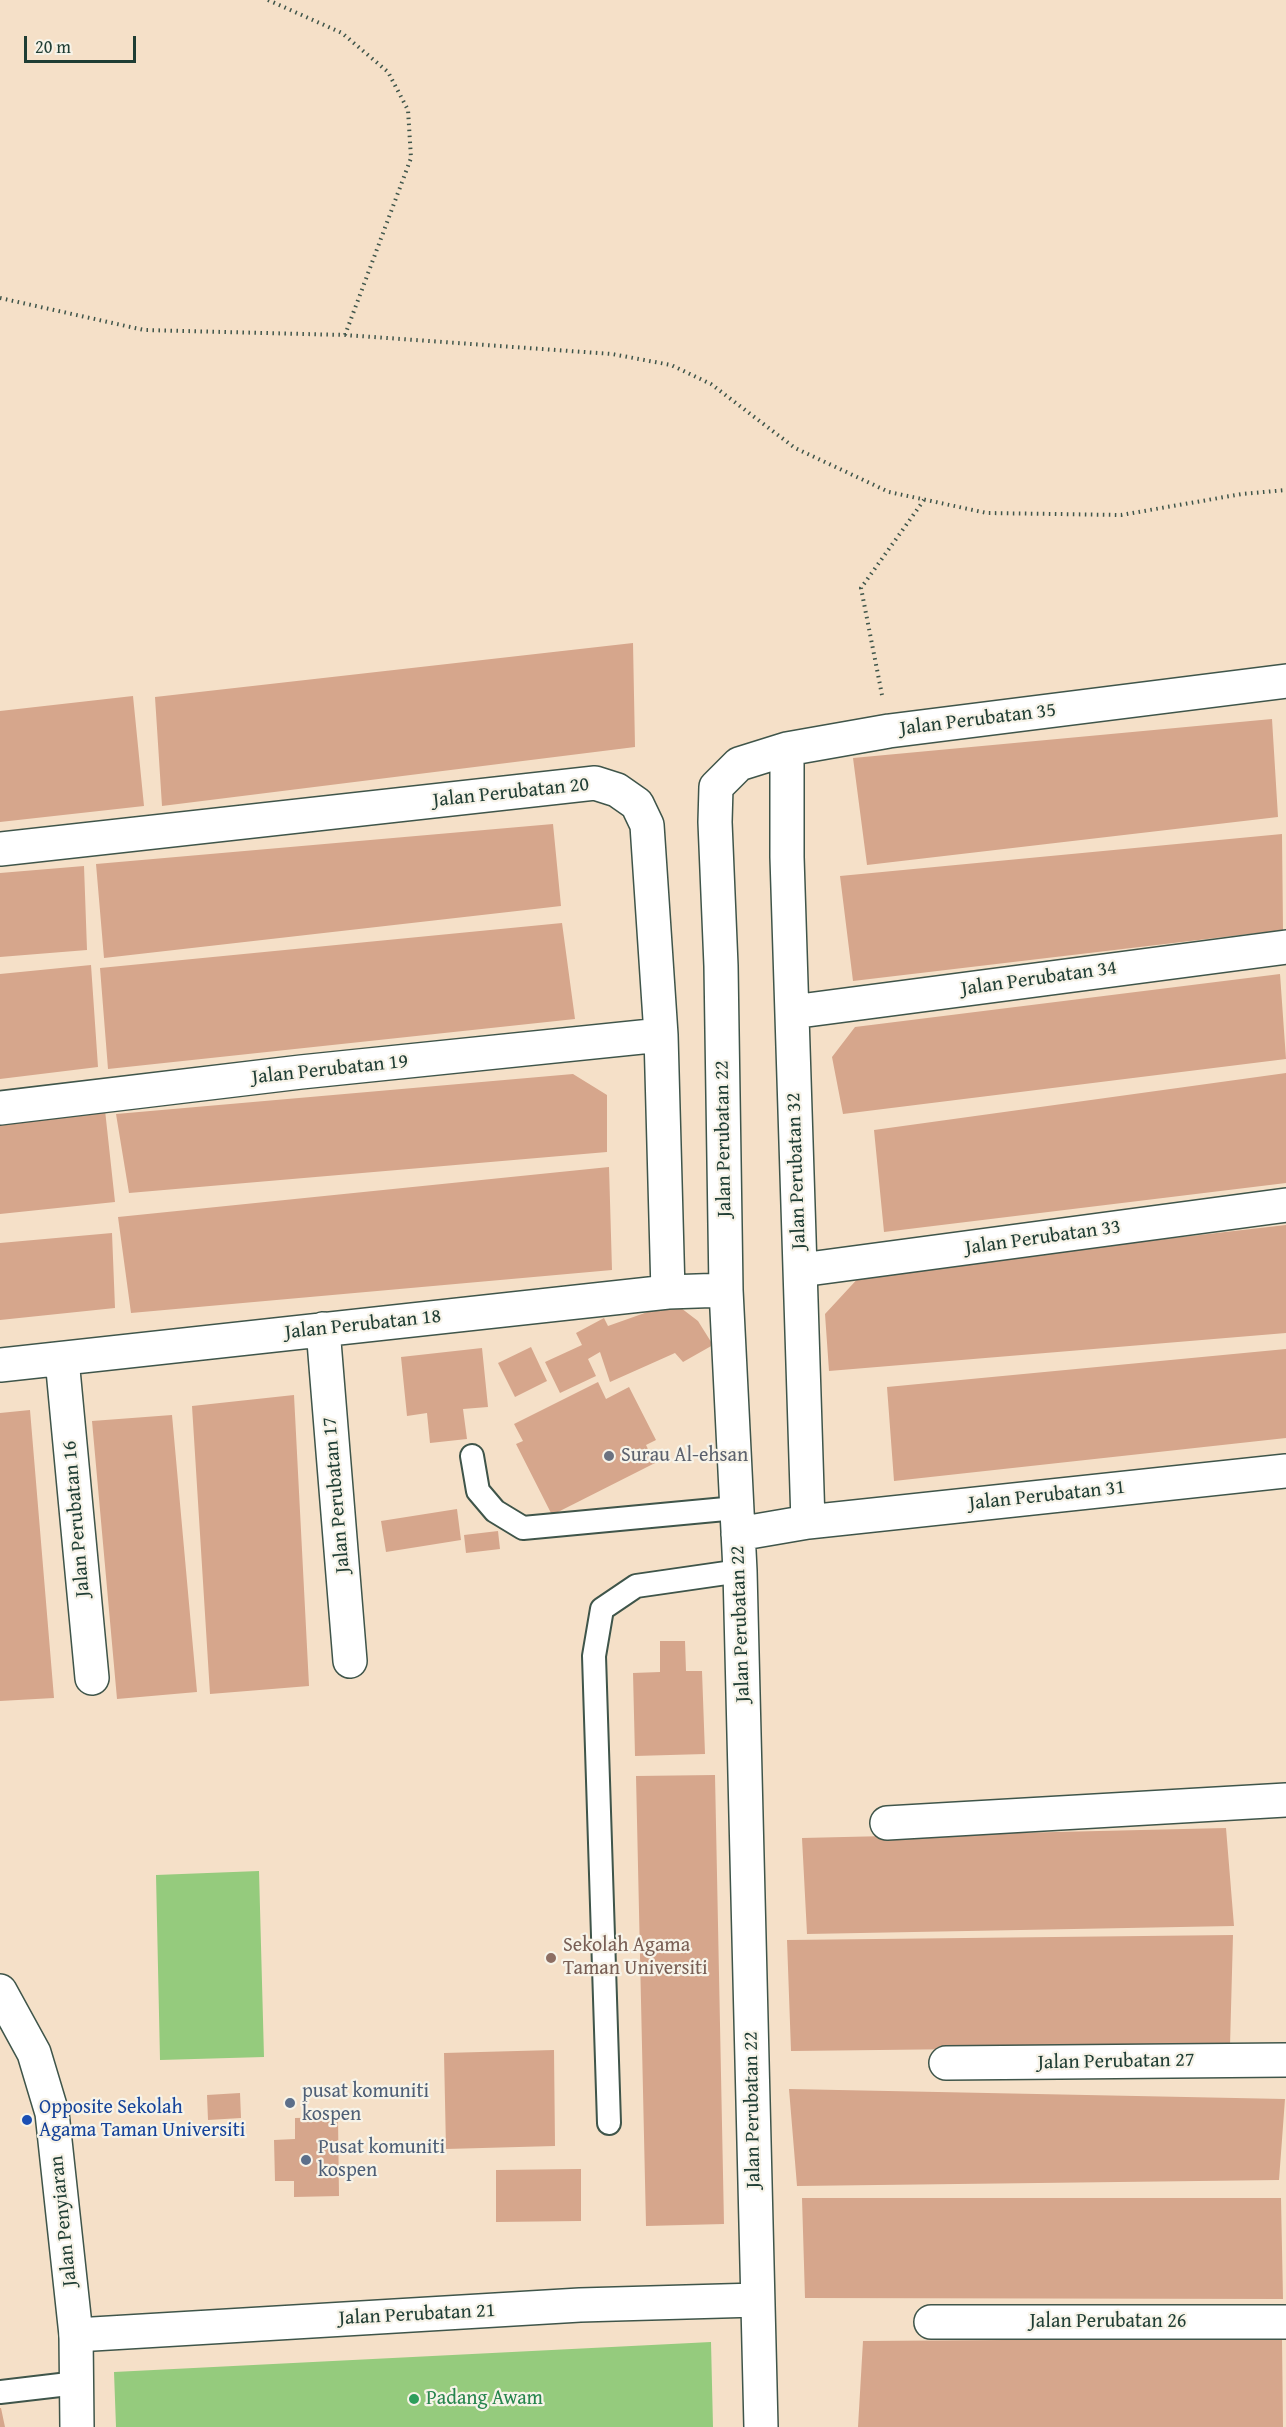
<!DOCTYPE html>
<html>
<head>
<meta charset="utf-8">
<style>
  body { margin:0 }
  #map { position:relative; width:1286px; height:2427px; overflow:hidden; background:#f5e0c8; font-family:"Gentium Book Plus",serif }
  canvas { display:block }
  .scale { position:absolute; left:24px; top:36px; width:112px; height:27px; box-sizing:border-box; border:3px solid #1f3d34; border-top:0; padding-left:8px; font-size:18px; line-height:21px; white-space:nowrap; color:#1f3d34; -webkit-text-stroke:4px #f7f3e8; paint-order:stroke }
</style>
</head>
<body>
<div id="map">
<canvas width="1286" height="2427"></canvas>
<div class="scale">20 m</div>
</div>
<script>
const ctx = document.querySelector('canvas').getContext('2d');
ctx.lineJoin = 'round';
function paint(path, color) { ctx.fillStyle = color; ctx.fill(path, 'evenodd'); }
const shape = rows => new Path2D(rows.map(r => 'M' + r).join(''));
function stroke(path, color, width, dash) { ctx.strokeStyle = color; ctx.lineWidth = width; ctx.lineCap = dash ? 'butt' : 'round'; ctx.setLineDash(dash || []); ctx.stroke(path); }
function label(font, color, halo, rows, align = 'center') {
  ctx.font = font + ' "Gentium Book Plus",serif'; ctx.lineWidth = 4.5; ctx.setLineDash([]); ctx.textBaseline = 'middle'; ctx.strokeStyle = halo; ctx.fillStyle = color; for (const [text, x, y, turn = 0] of rows) {
    ctx.save(); ctx.translate(x, y); ctx.rotate((+turn || 0) * Math.PI / 180); ctx.textAlign = isNaN(turn) ? turn : align; if (halo) ctx.strokeText(text, 0, 0); ctx.fillText(text, 0, 0); ctx.restore();
  }
}
paint(shape([
  [259,1871,264,2057,160,2060,156,1875],
  [711,2342,713,2427,116,2427,114,2372]
]), '#95cb7d');
paint(shape([
  [633,643,635,747,162,806,155,697],
  [133,696,144,806,0,822,0,711],
  [1272,719,1278,817,867,865,853,758],
  [553,824,561,906,104,958,96,864],
  [1282,834,1283,930,853,981,840,876],
  [84,866,87,950,0,957,0,873],
  [562,923,575,1019,108,1069,100,968],
  [91,965,98,1067,0,1079,0,974],
  [1280,974,1286,1059,843,1114,832,1057,855,1027],
  [1286,1073,1286,1183,884,1232,874,1130],
  [573,1074,607,1095,607,1152,129,1193,116,1114],
  [105,1110,115,1202,0,1214,0,1122],
  [609,1167,612,1270,131,1313,118,1217],
  [1286,1225,1286,1333,829,1371,825,1314,862,1274],
  [112,1233,115,1308,0,1320,0,1243],
  [681,1308,698,1321,713,1345,683,1362,675,1353,610,1382,600,1352,588,1359,596,1376,560,1393,545,1362,582,1345,576,1333,604,1318,608,1326,656,1309],
  [531,1347,547,1381,515,1397,498,1363],
  [482,1348,488,1407,463,1409,467,1439,430,1443,427,1413,407,1416,401,1357],
  [1286,1349,1286,1438,894,1481,887,1387],
  [598,1382,606,1399,629,1387,656,1440,646,1445,655,1463,552,1515,516,1444,523,1441,514,1424],
  [294,1395,309,1686,210,1694,192,1406],
  [30,1410,54,1698,0,1701,0,1413],
  [172,1415,197,1692,117,1699,92,1421],
  [457,1509,461,1540,386,1552,381,1521],
  [498,1531,500,1549,466,1553,464,1535],
  [660,1641,685,1641,686,1671,702,1671,705,1754,635,1756,633,1673,660,1672],
  [715,1775,724,2224,646,2226,636,1776],
  [1226,1828,1234,1926,807,1934,802,1838],
  [1233,1935,1230,2046,791,2051,787,1940],
  [554,2050,555,2146,446,2149,444,2053],
  [789,2089,1285,2099,1279,2180,797,2186],
  [240,2093,241,2118,208,2120,207,2095],
  [338,2117,339,2196,294,2197,294,2181,275,2181,274,2140,295,2139,295,2118],
  [581,2169,581,2221,496,2222,496,2170],
  [802,2198,1281,2198,1283,2299,805,2298],
  [1282,2338,1283,2427,858,2427,863,2341],
  [0,2408,1,2408,5,2427,0,2427]
]), '#d6a68c');
const lane = shape([
  [472,1456,478,1491,495,1511,523,1528,736,1508],
  [609,2123,594,1656,602,1609,636,1586,740,1571],
  [0,2392,77,2383]
]);
const street = shape([
  [0,849,595,783,617,790,637,804,647,825,661,1035,668,1292],
  [792,1012,1286,947],
  [0,1108,301,1072,661,1035],
  [801,1270,1286,1205],
  [323,1329,350,1661],
  [62,1359,92,1678],
  [0,1365,668,1292,726,1290],
  [808,1522,1286,1471],
  [738,1534,808,1522,787,857,787,749],
  [887,1823,1286,1800],
  [946,2063,1286,2060],
  [931,2322,1286,2322],
  [76,2335,580,2305,757,2300],
  [761,2427,740,1571,726,1290,721,966,715,822,716,787,739,764,787,749,889,731,1286,681]
]);
const secondary = shape([
  [0,1991,34,2053,52,2113,76,2335,77,2427]
]);
stroke(lane, '#3f554a', 26);
stroke(street, '#3f554a', 36);
stroke(secondary, '#3f554a', 36);
stroke(shape([
  [268,0,342,33,388,72,408,110,411,158,345,335],
  [0,298,144,330,345,335,612,354,671,365,711,384,795,448,889,492,987,513,1121,515,1242,494,1286,490],
  [882,695,861,588,924,500]
]), '#3f554a', 4, [1.5, 4.5]);
stroke(lane, '#fff', 22);
stroke(street, '#fff', 33);
stroke(secondary, '#fff', 33);
for (const [x, y, r, color] of [
  [609,1456,6,"#6b7280"],
  [551,1958,6,"#8d6e63"],
  [290,2103,6,"#5c6f8a"],
  [27,2120,6,"#1a4fb4"],
  [306,2160,6,"#5c6f8a"],
  [414,2399,6,"#2e9e5b"]
]) { const dot = new Path2D(); dot.arc(x, y, r, 0, 2 * Math.PI); ctx.fillStyle = color; ctx.fill(dot); stroke(dot, '#f7f3e8', 2); }
label('20px', '#1f3d34', '#f7f3e8', [
  ["Jalan Perubatan 35",978,720,-7],
  ["Jalan Perubatan 20",511,793,-6],
  ["Jalan Perubatan 34",1039,979,-8],
  ["Jalan Perubatan 19",330,1070,-6],
  ["Jalan Perubatan 22",724,1139,-91],
  ["Jalan Perubatan 32",797,1171,-92],
  ["Jalan Perubatan 33",1043,1238,-8],
  ["Jalan Perubatan 18",363,1325,-6],
  ["Jalan Perubatan 17",337,1495,-95],
  ["Jalan Perubatan 31",1047,1496,-6],
  ["Jalan Perubatan 16",77,1519,-95],
  ["Jalan Perubatan 22",741,1624,-92],
  ["Jalan Perubatan 27",1116,2062,-1],
  ["Jalan Perubatan 22",753,2110,-91],
  ["Jalan Penyiaran",64,2221,-96],
  ["Jalan Perubatan 21",417,2315,-3],
  ["Jalan Perubatan 26",1108,2322]
]);
label('20px', '#5b616d', '#f7f3e8', [
  ["Surau Al-ehsan",621,1456]
], 'left');
label('20px', '#785e54', '#f7f3e8', [
  ["Sekolah Agama",563,1946],
  ["Taman Universiti",563,1969]
], 'left');
label('20px', '#4e5e75', '#f7f3e8', [
  ["pusat komuniti",302,2092],
  ["kospen",302,2115],
  ["Pusat komuniti",318,2148],
  ["kospen",318,2171]
], 'left');
label('20px', '#164399', '#f7f3e8', [
  ["Opposite Sekolah",39,2108],
  ["Agama Taman Universiti",39,2131]
], 'left');
label('20px', '#27864d', '#f7f3e8', [
  ["Padang Awam",426,2399]
], 'left');
</script>
</body>
</html>
